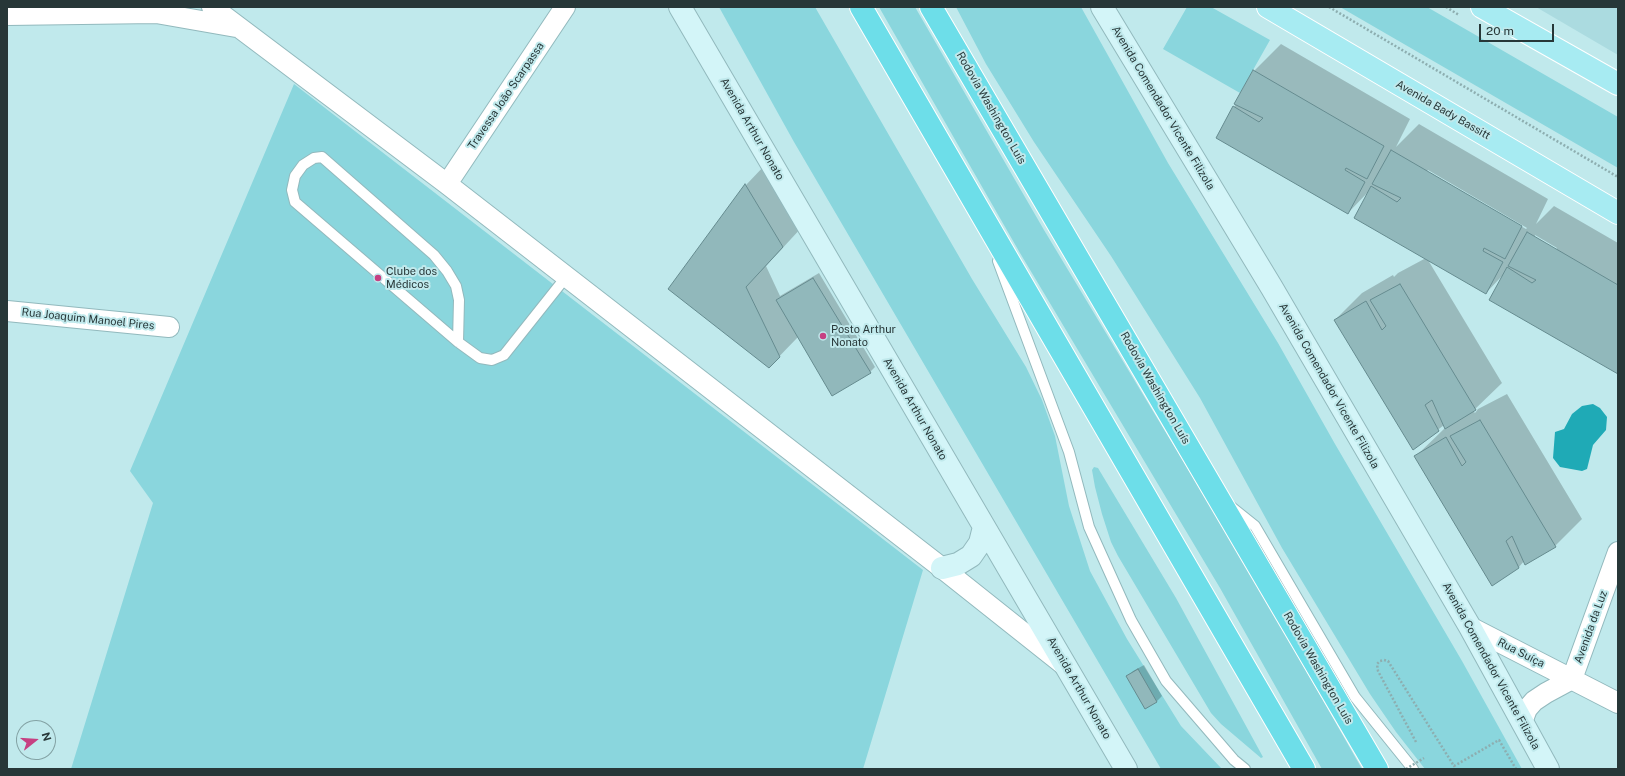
<!DOCTYPE html>
<html>
<head>
<meta charset="utf-8">
<style>
  body { margin:0 }
  #map { position:relative; width:1625px; height:776px; overflow:hidden; background:#c0e9ec; font-family:"Public Sans",sans-serif }
  canvas { display:block }
  .frame { position:absolute; inset:0; border:8px solid #273738; pointer-events:none }
  .north { position:absolute; left:16px; top:720px; width:40px; height:40px; box-sizing:border-box; background:#c0e9ec; border:1px solid #83a2a4; border-radius:50%; rotate:73deg; font-size:11px; font-weight:700; line-height:16px; text-align:center; color:#273738 }
  .north::after { content:''; display:block; margin:auto; width:14px; height:18px; background:#c64082; clip-path:polygon(50% 0,100% 100%,50% 72%,0 100%) }
  .scale { position:absolute; left:1479px; top:24px; width:75px; height:18px; box-sizing:border-box; border:2px solid #273738; border-top:0; padding-left:5px; font-size:12px; line-height:14px; white-space:nowrap; color:#273738; -webkit-text-stroke:3px #c0e9ec; paint-order:stroke }
</style>
</head>
<body>
<div id="map">
<canvas width="1625" height="776"></canvas>
<div class="frame"></div>
<div class="north">N</div>
<div class="scale">20 m</div>
</div>
<script>
const ctx = document.querySelector('canvas').getContext('2d');
ctx.lineJoin = 'round';
function paint(path, color) { ctx.fillStyle = color; ctx.fill(path, 'evenodd'); }
const shape = rows => new Path2D(rows.map(r => 'M' + r).join(''));
function stroke(path, color, width, dash) { ctx.strokeStyle = color; ctx.lineWidth = width; ctx.lineCap = dash ? 'butt' : 'round'; ctx.setLineDash(dash || []); ctx.stroke(path); }
function label(font, color, halo, rows, align = 'center') {
  ctx.font = font + ' "Public Sans",sans-serif'; ctx.lineWidth = 4; ctx.setLineDash([]); ctx.textBaseline = 'middle'; ctx.strokeStyle = halo; ctx.fillStyle = color; for (const [text, x, y, turn = 0] of rows) {
    ctx.save(); ctx.translate(x, y); ctx.rotate((+turn || 0) * Math.PI / 180); ctx.textAlign = isNaN(turn) ? turn : align; if (halo) ctx.strokeText(text, 0, 0); ctx.fillText(text, 0, 0); ctx.restore();
  }
}
paint(shape([
  [1536,7,1618,7,1618,55]
]), '#abdbe0');
paint(shape([
  [719,7,815,7,972,279,1026,367,1042,400,1055,436,1069,506,1090,571,1127,639,1181,726,1222,769,1161,769,794,142],
  [879,7,915,7,1044,230,1251,574,1362,769,1322,769,1220,588,1020,253],
  [956,7,1081,7,1168,163,1278,343,1335,444,1462,661,1522,769,1425,769,1396,732,1370,694,1282,548,1200,398,1111,256,1034,142,986,64],
  [1187,7,1211,7,1270,40,1240,93,1163,49],
  [1340,7,1427,7,1618,117,1618,168],
  [294,84,923,570,863,769,71,769,153,503,130,471],
  [1094,467,1098,468,1176,598,1263,757,1261,758,1221,724,1211,713,1118,556,1111,542,1102,514,1095,487,1092,470]
]), '#8ad6dd');
paint(shape([
  [1593,404,1600,408,1607,417,1606,430,1593,445,1587,469,1582,471,1560,467,1553,458,1555,432,1564,429,1572,414,1582,406]
]), '#1faab6');
paint(shape([
  [1281,44,1410,119,1396,147,1419,124,1548,199,1536,224,1554,206,1618,243,1618,372,1502,276,1486,293,1428,260,1502,383,1473,411,1475,413,1478,409,1507,394,1582,519,1555,546,1526,564,1524,561,1519,567,1493,585,1416,456,1445,428,1444,425,1413,449,1335,320,1362,293,1393,275,1394,277,1398,273,1426,258,1369,191,1348,213,1217,138,1254,71],
  [1428,170,1527,228,1526,229,1426,172],
  [1535,235,1557,248,1556,250,1535,238],
  [765,165,803,226,766,266,780,296,819,273,875,367,870,372,798,337,769,367,670,289,746,185],
  [1144,665,1162,696,1157,701,1146,708,1128,677,1133,671]
]), '#0003');
const building = shape([
  [1253,70,1384,146,1367,179,1346,168,1345,170,1365,182,1348,214,1216,138,1233,106,1259,122,1263,118,1234,104,1253,70],
  [1391,150,1522,226,1505,259,1484,248,1483,251,1503,262,1486,294,1354,218,1371,186,1397,202,1401,198,1372,184,1391,150],
  [745,184,783,247,746,287,780,357,769,368,668,289,745,184],
  [1527,232,1618,285,1618,374,1489,300,1507,267,1532,283,1536,280,1508,266,1527,232],
  [813,278,871,373,832,396,776,300,813,278],
  [1400,284,1476,410,1445,429,1432,400,1425,405,1439,431,1413,450,1334,320,1366,301,1382,330,1386,326,1370,300,1400,284],
  [1480,420,1556,547,1525,565,1512,536,1506,541,1519,568,1492,586,1414,456,1446,437,1462,466,1466,462,1450,436,1480,420],
  [1138,669,1157,702,1145,709,1126,676,1138,669]
]);
paint(building, '#91b8bb');
stroke(building, '#658b8f', 1);
const lane = shape([
  [998,261,1069,452,1089,527,1131,620,1166,681,1234,760,1245,769],
  [458,342,459,300,456,286,447,271,434,255,322,157,314,158,303,165,295,176,292,190,295,202,458,342,480,358,492,360,504,355,566,277],
  [1230,506,1255,526,1355,697,1413,769]
]);
const street = shape([
  [212,7,447,184,942,568,1064,665],
  [7,15,156,13,236,27],
  [447,184,565,7],
  [7,311,169,327],
  [1470,627,1618,703],
  [1572,679,1618,552],
  [1522,722,1527,709,1534,701,1546,693,1572,679]
]);
const secondary = shape([
  [680,7,1126,769],
  [1102,7,1272,288,1470,627,1548,769],
  [942,568,958,564,971,556,980,543,984,527]
]);
const primary = shape([
  [1268,7,1618,213],
  [1482,7,1618,84]
]);
const highway = shape([
  [861,7,1304,769],
  [931,7,1377,769]
]);
stroke(lane, '#92b9bd', 12);
stroke(street, '#92b9bd', 22);
stroke(secondary, '#92b9bd', 24);
stroke(primary, '#fff', 24);
stroke(highway, '#fff', 24);
stroke(shape([
  [1329,7,1618,177],
  [1446,7,1459,15],
  [1416,742,1378,671,1377,664,1380,661,1384,660,1388,661,1454,766,1499,740,1516,769]
]), '#8daeb0', 2.5, [2, 2]);
stroke(lane, '#fff', 10);
stroke(street, '#fff', 20);
stroke(secondary, '#d3f5f8', 22);
stroke(primary, '#a7ebf2', 22);
stroke(highway, '#6ddee9', 22);
stroke(shape([
  [1406,769,1424,758]
]), '#8daeb0', 2.5, [2, 2]);
for (const [x, y, r, color] of [
  [378,278,4,"#c64082"],
  [823,336,4,"#c64082"]
]) { const dot = new Path2D(); dot.arc(x, y, r, 0, 2 * Math.PI); ctx.fillStyle = color; ctx.fill(dot); stroke(dot, '#c0e9ec', 1.5); }
label('11px', '#273738', '#c0e9ec', [
  ["Travessa João Scarpassa",506,96,-56],
  ["Rodovia Washington Luís",991,108,60],
  ["Avenida Comendador Vicente Filizola",1163,108,59],
  ["Avenida Bady Bassitt",1443,110,30],
  ["Avenida Arthur Nonato",752,129,60],
  ["Rua Joaquim Manoel Pires",88,319,6],
  ["Avenida Comendador Vicente Filizola",1329,386,60],
  ["Rodovia Washington Luís",1155,388,60],
  ["Avenida Arthur Nonato",915,409,60],
  ["Avenida da Luz",1591,627,-70],
  ["Rua Suíça",1521,653,27],
  ["Avenida Comendador Vicente Filizola",1491,666,61],
  ["Rodovia Washington Luís",1318,668,60],
  ["Avenida Arthur Nonato",1079,688,60]
]);
label('11px', '#273738', '#c0e9ec', [
  ["Clube dos",386,272],
  ["Médicos",386,285],
  ["Posto Arthur",831,330],
  ["Nonato",831,343]
], 'left');
</script>
</body>
</html>
